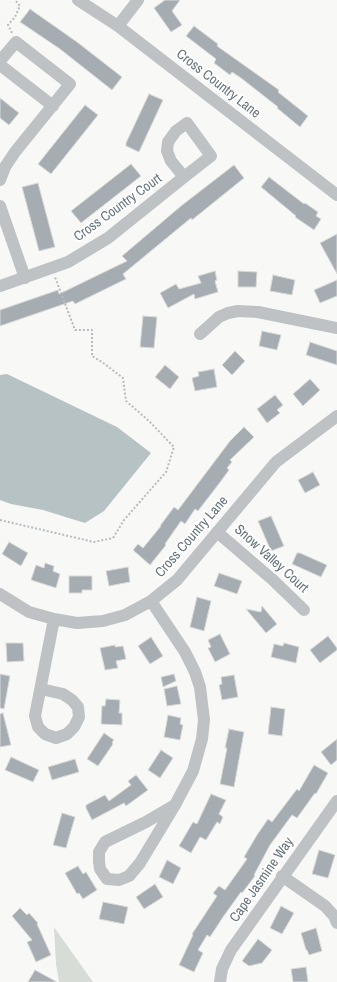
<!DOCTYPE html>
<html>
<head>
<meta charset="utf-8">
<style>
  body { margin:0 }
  canvas { display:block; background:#f8f8f6 }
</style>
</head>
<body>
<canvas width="337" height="982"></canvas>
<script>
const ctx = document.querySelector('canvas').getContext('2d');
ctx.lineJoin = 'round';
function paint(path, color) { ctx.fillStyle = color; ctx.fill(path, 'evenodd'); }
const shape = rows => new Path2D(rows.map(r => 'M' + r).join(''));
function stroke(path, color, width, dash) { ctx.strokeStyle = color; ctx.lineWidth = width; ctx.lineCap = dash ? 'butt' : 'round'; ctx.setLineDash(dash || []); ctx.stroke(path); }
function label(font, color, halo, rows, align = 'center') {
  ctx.font = font + ' "Archivo Narrow",sans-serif'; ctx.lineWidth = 4; ctx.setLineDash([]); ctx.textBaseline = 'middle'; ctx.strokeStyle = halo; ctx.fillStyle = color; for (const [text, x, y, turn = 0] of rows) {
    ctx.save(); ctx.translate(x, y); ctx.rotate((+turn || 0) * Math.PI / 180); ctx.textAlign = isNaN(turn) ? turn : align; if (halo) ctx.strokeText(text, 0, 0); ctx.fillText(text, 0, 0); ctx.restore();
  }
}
paint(shape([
  [54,927,93,982,59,982,56,964]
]), '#d8dcd6');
paint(shape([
  [7,374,117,427,151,453,104,511,85,523,43,510,11,504,0,500,0,375]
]), '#b7c2c5');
const building = shape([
  [165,0,180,0,172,11,182,25,171,32,154,8,165,0],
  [30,9,77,42,122,77,112,90,60,49,20,22,30,9],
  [194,26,218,44,217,46,279,90,278,92,308,116,300,127,277,108,278,107,241,78,232,72,230,75,214,63,216,59,186,36,194,26],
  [149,94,163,100,139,152,126,146,126,143,149,94],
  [0,98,19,113,9,125,0,118,0,98],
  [85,105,98,115,51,174,38,164,85,105],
  [131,164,141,176,81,223,71,211,131,164],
  [234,165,244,178,192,220,191,218,123,274,126,279,75,304,73,301,0,326,0,310,58,290,59,294,127,261,122,256,181,206,234,165],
  [269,177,304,204,305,203,318,212,316,216,321,219,314,230,295,217,296,216,261,187,269,177],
  [38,183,55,247,39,251,22,187,38,183],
  [337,234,337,274,320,243,337,234],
  [215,271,217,280,215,281,218,292,195,299,194,294,168,308,160,293,176,284,179,289,201,283,198,276,215,271],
  [238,271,257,272,256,287,238,287,238,271],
  [273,275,295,280,292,295,270,291,273,275],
  [337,280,337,296,320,303,314,290,337,280],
  [143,316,157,317,154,348,140,347,143,316],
  [262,331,281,335,277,350,259,346,262,331],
  [310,342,337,351,337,365,306,355,310,342],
  [235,351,245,361,232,375,222,365,235,351],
  [165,365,179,377,170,389,155,377,165,365],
  [214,369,217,387,195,391,192,378,199,376,198,372,214,369],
  [310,379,320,390,303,406,293,394,310,379],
  [275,395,283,405,277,410,280,413,267,423,257,409,275,395],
  [244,427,254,437,230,460,232,462,227,468,229,470,221,481,198,511,195,509,185,524,181,521,165,544,166,545,150,565,133,550,138,544,143,548,161,526,160,526,174,507,178,510,230,441,244,427],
  [313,472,320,485,305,493,298,480,313,472],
  [271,516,284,546,271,551,258,521,271,516],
  [9,542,28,553,21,566,2,554,9,542],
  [297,553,300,553,327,565,321,577,292,564,297,553],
  [45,563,54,566,53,571,60,574,56,588,31,580,36,565,44,568,45,563],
  [128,567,130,582,109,586,106,571,128,567],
  [219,573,242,581,237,594,214,586,219,573],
  [69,576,92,576,92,590,82,590,82,593,69,593,69,576],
  [197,597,211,601,204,631,190,627,197,597],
  [262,606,277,624,266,633,246,609,261,612,262,606],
  [220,634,230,654,215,662,208,648,211,647,208,640,220,634],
  [328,636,337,648,337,650,320,663,310,650,328,636],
  [151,637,163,656,150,664,138,646,151,637],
  [6,643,23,643,24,661,7,662,6,643],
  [284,643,299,647,296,663,271,657,274,644,283,646,284,643],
  [115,645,115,647,123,646,126,659,116,661,118,668,105,670,100,648,115,645],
  [0,674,10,676,4,709,0,708,0,674],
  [174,674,176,681,163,687,161,677,174,674],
  [234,675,238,697,222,700,219,685,222,684,221,677,234,675],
  [177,686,181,704,167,706,164,689,177,686],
  [106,699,120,700,119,713,122,713,122,725,101,724,102,706,105,706,106,699],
  [271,707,285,709,282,736,268,734,271,707],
  [3,713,11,745,0,747,0,714,3,713],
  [168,715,181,718,180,724,183,725,180,740,164,737,168,715],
  [229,729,244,732,234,787,220,784,227,748,225,748,229,729],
  [104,733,114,740,112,742,113,744,98,766,87,759,104,733],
  [337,739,337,760,331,765,321,752,337,739],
  [161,750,173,758,160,778,148,770,161,750],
  [11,757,39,770,33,782,5,770,11,757],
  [75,759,79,772,52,780,48,767,75,759],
  [314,765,328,773,316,794,315,793,297,818,292,815,270,845,254,875,255,876,242,893,241,892,223,917,210,937,207,935,198,950,203,953,194,972,179,965,193,935,192,934,217,896,213,893,219,886,225,890,247,859,244,857,257,835,268,819,272,822,297,789,299,791,314,765],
  [136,775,148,790,126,806,124,803,92,820,86,808,86,805,105,795,109,801,131,785,128,781,136,775],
  [211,794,226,800,219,814,223,817,220,824,217,822,206,840,200,837,191,853,179,846,193,822,197,824,211,794],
  [62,813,75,817,66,848,53,845,62,813],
  [319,850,335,855,328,878,312,874,319,850],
  [167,860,181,868,173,884,159,877,167,860],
  [78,866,83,874,86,872,97,890,83,899,79,893,77,894,65,873,78,866],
  [155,884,163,897,144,909,136,897,155,884],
  [103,902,128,907,124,924,99,919,103,902],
  [281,906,294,913,282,934,270,928,281,906],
  [20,908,27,915,29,913,38,923,37,924,51,955,36,962,27,942,32,940,12,916,20,908],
  [316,928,322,951,309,955,307,950,306,950,301,933,316,928],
  [258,939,272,950,262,963,249,966,242,961,258,939],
  [306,967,308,982,293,982,291,969,306,967],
  [35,970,57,982,28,982,35,970]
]);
paint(building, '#a6adb2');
stroke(building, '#dadad8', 1);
stroke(shape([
  [12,33,8,25,15,17,20,6,15,0],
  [0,520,94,542,113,538,124,520,166,472,174,447,149,421,126,401,123,378,102,362,92,356,92,330,75,330,55,277]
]), '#b8bcbe', 2, [2, 2]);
stroke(shape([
  [78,0,118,26,337,195],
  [118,26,138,0],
  [0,61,16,42,70,84,15,152,5,167,0,180],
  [0,65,53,106],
  [0,206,25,278],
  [0,286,68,262,108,238,184,177,211,156,187,123,176,131,168,142,167,151,171,161,184,177],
  [200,334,219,317,228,313,238,311,258,312,337,328],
  [217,532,273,580,304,610],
  [0,594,29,612,54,619,77,623,103,621,125,615,151,601,177,580,276,462,337,416],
  [151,601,185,652,195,672,200,687,204,720,202,739,193,771,175,805,146,822,105,842,99,852,99,862,100,869,107,879,119,880,129,876,140,863,175,805],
  [41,689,63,694,72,700,78,707,79,717,74,727,67,734,56,738,45,734,38,727,35,716,54,619],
  [282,876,325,906,334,916,337,923],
  [220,982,222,969,231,950,337,801]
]), '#bec2c5', 12);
label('14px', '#66757d', '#fff', [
  ["Cross Country Lane",218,84,38],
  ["Cross Country Court",118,208,-36],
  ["Cross Country Lane",192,537,-49],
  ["Snow Valley Court",271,559,42],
  ["Cape Jasmine Way",262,880,-55]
]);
</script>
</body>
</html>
